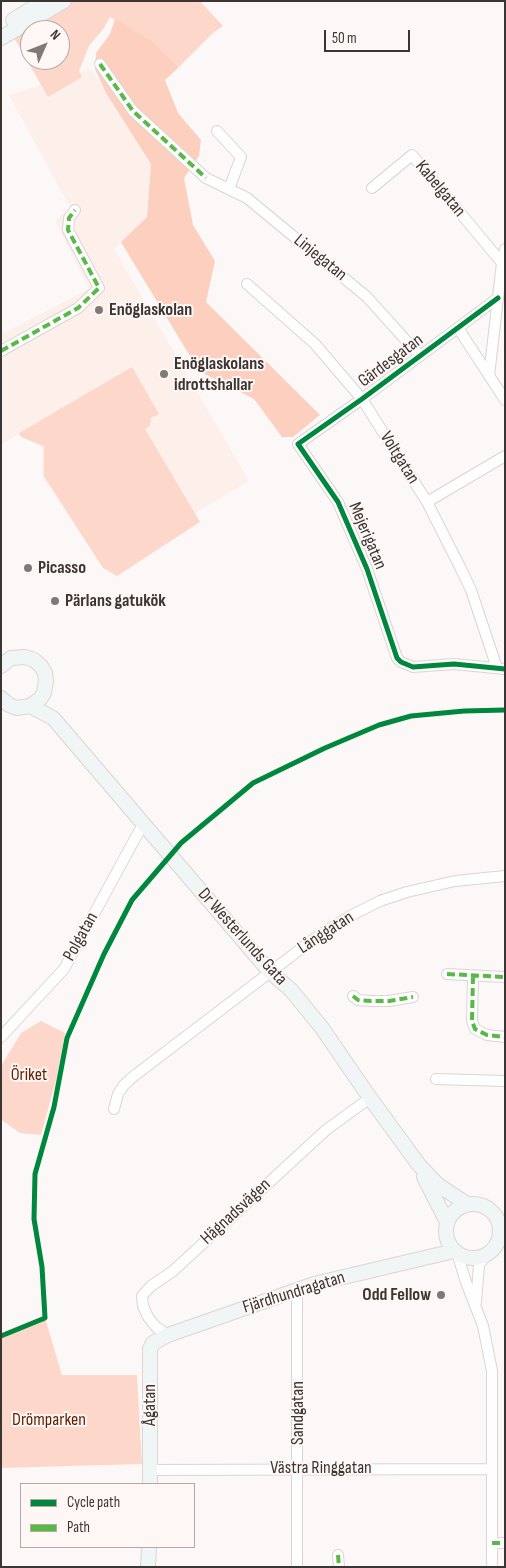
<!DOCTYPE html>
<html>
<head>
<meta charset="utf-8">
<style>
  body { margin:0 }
  #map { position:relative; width:506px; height:1568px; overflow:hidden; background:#fcf8f7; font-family:"Sofia Sans Condensed",sans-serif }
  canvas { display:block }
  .frame { position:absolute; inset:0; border:2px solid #3b3533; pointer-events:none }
  .legend { position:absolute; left:20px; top:1483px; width:175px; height:65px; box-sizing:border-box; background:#fef7f5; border:1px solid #b0a9a7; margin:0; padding:6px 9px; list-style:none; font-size:15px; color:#3b3533 }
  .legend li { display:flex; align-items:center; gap:10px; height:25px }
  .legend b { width:25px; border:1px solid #b0a9a7 }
  .north { position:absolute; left:20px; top:20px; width:50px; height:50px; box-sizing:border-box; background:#fef7f5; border:1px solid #b0a9a7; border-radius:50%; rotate:46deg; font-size:14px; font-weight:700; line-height:20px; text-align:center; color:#3b3533 }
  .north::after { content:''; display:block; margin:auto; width:18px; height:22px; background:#7f7978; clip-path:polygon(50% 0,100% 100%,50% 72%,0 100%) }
  .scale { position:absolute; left:324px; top:30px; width:86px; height:22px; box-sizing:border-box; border:2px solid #3b3533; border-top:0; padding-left:6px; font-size:15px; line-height:18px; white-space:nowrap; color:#3b3533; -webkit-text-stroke:4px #fef7f5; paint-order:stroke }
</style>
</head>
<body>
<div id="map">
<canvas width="506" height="1568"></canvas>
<div class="frame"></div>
<ul class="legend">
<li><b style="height:6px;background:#00873e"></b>Cycle path</li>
<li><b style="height:6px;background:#58b947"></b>Path</li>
</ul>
<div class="north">N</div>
<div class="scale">50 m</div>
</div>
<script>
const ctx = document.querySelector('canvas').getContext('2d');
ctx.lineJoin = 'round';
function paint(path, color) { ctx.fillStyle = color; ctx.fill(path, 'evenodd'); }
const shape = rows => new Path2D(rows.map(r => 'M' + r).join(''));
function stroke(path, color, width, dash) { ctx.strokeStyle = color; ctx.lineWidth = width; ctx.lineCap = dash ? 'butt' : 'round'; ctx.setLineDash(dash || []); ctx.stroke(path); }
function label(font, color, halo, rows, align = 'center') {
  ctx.font = font + ' "Sofia Sans Condensed",sans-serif'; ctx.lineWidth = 4; ctx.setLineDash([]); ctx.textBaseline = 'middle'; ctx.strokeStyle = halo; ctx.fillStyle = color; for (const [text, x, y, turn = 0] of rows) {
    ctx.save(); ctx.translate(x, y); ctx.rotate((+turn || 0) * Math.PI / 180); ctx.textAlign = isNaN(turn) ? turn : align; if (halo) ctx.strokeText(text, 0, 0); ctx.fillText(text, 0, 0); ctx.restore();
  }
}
paint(shape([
  [91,69,151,164,147,217,114,249,249,481,103,568,42,476,42,447,17,435,1,445,1,330,4,333,89,289,55,221,70,207,9,95]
]), '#fdefe9');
paint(shape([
  [73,1,200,1,223,26,213,33,179,67,151,40,110,17,104,28,89,46,79,71,82,77,48,97,13,36],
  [30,30,60,30,60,60,30,60],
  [132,367,159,414,151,418,150,426,145,429,200,522,117,576,103,568,44,476,44,446,21,437,19,433],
  [41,1021,65,1033,56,1080,41,1135,20,1133,3,1121,1,1118,1,1066,21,1033],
  [45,1318,62,1375,137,1375,142,1464,1,1468,1,1339]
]), '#fdd8ca');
paint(shape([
  [115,19,151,40,179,67,165,80,178,113,201,140,199,156,184,178,193,225,215,261,206,302,320,415,293,437,282,437,254,399,199,371,121,242,147,217,151,164,106,93,95,69,96,53,110,34]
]), '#fdcfbe');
const street = shape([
  [100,64,133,111,206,178,247,198,367,297,420,356],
  [217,131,241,157,229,189],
  [372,188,412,155,502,263],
  [247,284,315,344,362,399,427,502,461,569,471,590,497,668],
  [498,298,362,399,298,444,338,502,367,569,397,658,401,662,413,667,454,664,505,669],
  [458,328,505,400],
  [1,351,78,308,99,288,68,230,69,218,75,210],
  [489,376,502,263,505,249],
  [427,502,505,456],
  [447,974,505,977],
  [473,976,472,1021,475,1029,487,1035,505,1037],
  [353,996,358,1000,371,1001,389,1001,413,997],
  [1,1037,64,969,143,824],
  [436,1079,505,1081],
  [114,1109,118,1094,124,1085,134,1076,315,938,350,916,380,901,407,892,455,881,505,876],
  [457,1253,466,1282,483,1326,492,1371,492,1567],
  [297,1290,297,1567],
  [476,1302,479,1265,485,1256],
  [168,1335,156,1327,148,1317,143,1306,142,1296,151,1286,173,1271,326,1130,370,1098],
  [151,1470,492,1469],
  [492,1543,505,1543],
  [338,1555,339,1567]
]);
const secondary = shape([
  [13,20,44,1],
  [1,38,64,1],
  [1,666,11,658,25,657,34,660,41,666,45,673,46,681,44,693,40,699,30,706,17,708,9,705,1,698],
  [30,706,53,718,270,972,291,990,322,1028,370,1098,419,1165,438,1185,467,1204],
  [424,1177,447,1222],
  '446 1231a27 27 0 1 1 54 0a27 27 0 1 1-54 0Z',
  [150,1484,150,1349,153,1343,168,1335,314,1284,454,1251],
  [148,1567,149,1547]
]);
stroke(street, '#dbd5d4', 12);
stroke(secondary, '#dbd5d4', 16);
stroke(street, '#fffefe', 10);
stroke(secondary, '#f0f6f6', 14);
stroke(shape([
  [100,64,133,111,206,178],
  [1,351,78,308,99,288,68,230,69,218,75,210],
  [447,974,505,977],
  [473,976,472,1021,475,1029,487,1035,505,1037],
  [353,996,358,1000,371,1001,389,1001,413,997],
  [492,1543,505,1543],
  [338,1555,339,1567]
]), '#58b947', 4, [8, 4]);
stroke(shape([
  [498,298,362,399,298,444,338,502,367,569,397,658,401,662,413,667,454,664,505,669],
  [1,1336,45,1318,42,1267,34,1219,35,1174,54,1107,67,1038,104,954,132,900,181,843,253,783,325,748,379,725,411,716,464,711,505,710]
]), '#00873e', 5);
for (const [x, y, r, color] of [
  [99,310,5,"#7f7978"],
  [164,374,5,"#7f7978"],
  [28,568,5,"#7f7978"],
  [55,601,5,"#7f7978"],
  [441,1295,5,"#7f7978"]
]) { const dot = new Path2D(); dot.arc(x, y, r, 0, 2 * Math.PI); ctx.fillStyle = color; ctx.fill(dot); stroke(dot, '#fef7f5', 2); }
label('18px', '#3b3533', '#fef7f5', [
  ["Kabelgatan",440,189,50],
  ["Linjegatan",320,258,39],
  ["Gärdesgatan",391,361,-37],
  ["Voltgatan",399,458,58],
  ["Mejerigatan",367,536,67],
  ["Långgatan",326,933,-33],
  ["Polgatan",81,937,-61],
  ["Dr Westerlunds Gata",242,937,48],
  ["Hägnadsvägen",236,1212,-43],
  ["Fjärdhundragatan",294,1293,-17],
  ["Ågatan",150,1405,-90],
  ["Sandgatan",298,1413,-90],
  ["Västra Ringgatan",321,1468]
]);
label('bold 18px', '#3b3533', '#fef7f5', [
  ["Enöglaskolan",109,310],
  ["Enöglaskolans",174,364],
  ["idrottshallar",174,385],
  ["Picasso",38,568],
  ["Pärlans gatukök",65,601],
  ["Odd Fellow",431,1295,"right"]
], 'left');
label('18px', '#672201', '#fef7f5', [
  ["Öriket",29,1075],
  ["Drömparken",49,1420]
]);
</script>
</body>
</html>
